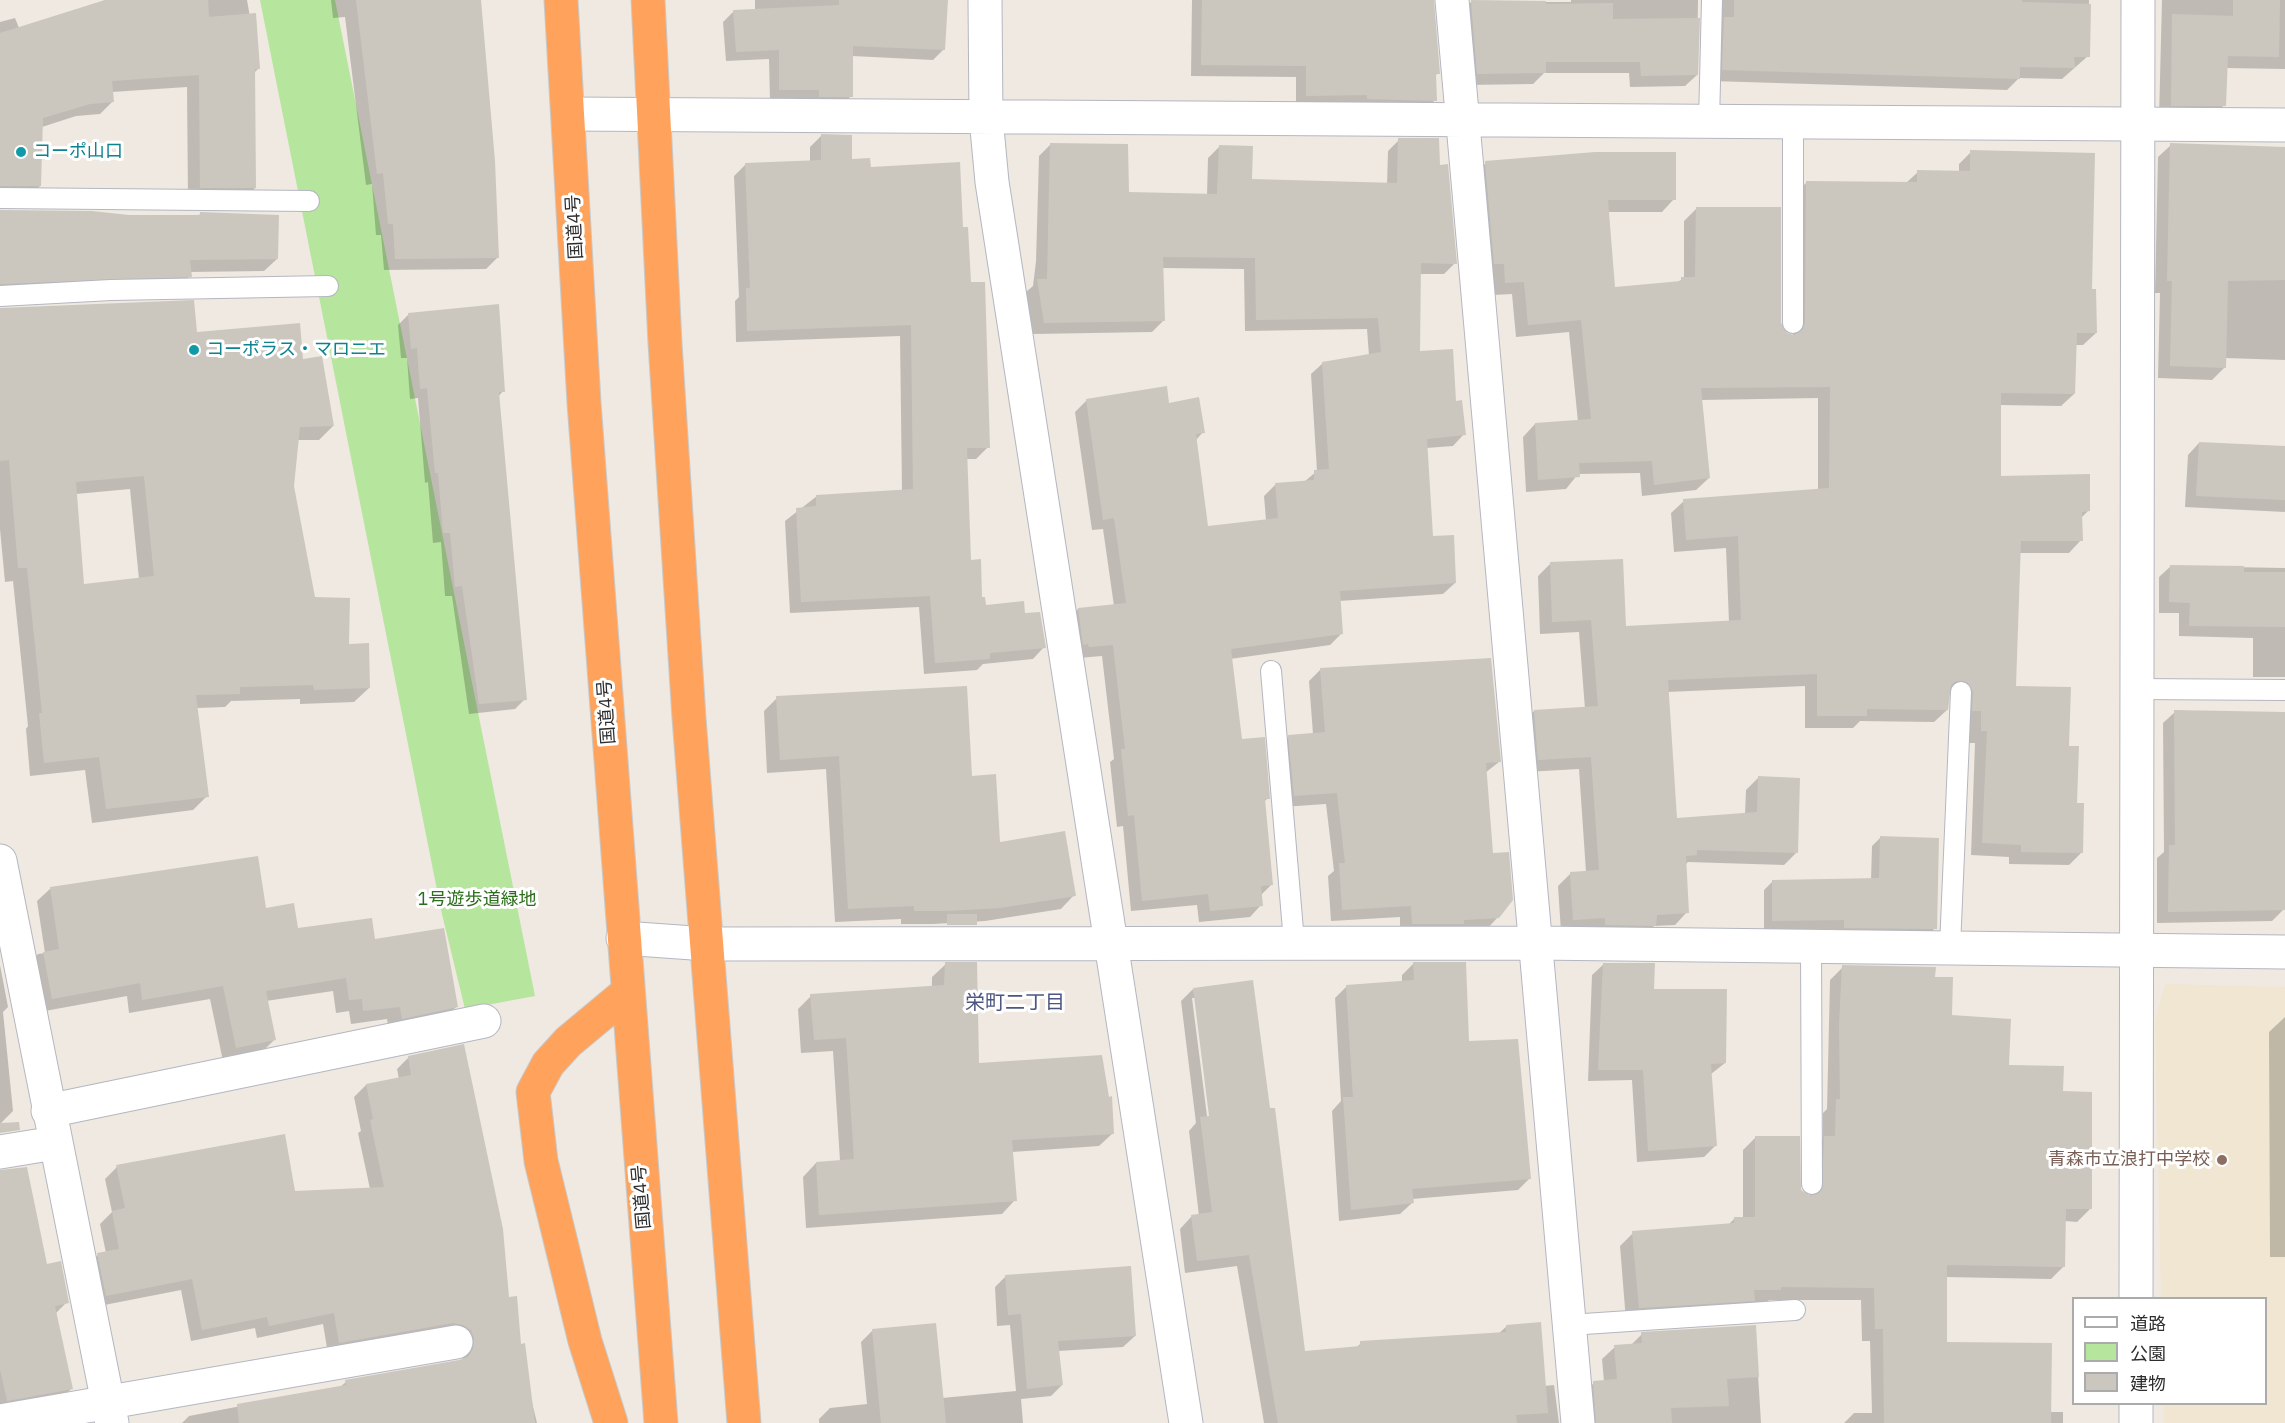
<!DOCTYPE html>
<html>
<head>
<meta charset="utf-8">
<style>
  body { margin:0 }
  #map { position:relative; width:2285px; height:1423px; overflow:hidden; background:#efe9e1; font-family:"IBM Plex Sans","Noto Sans JP",sans-serif }
  canvas { display:block }
  .legend { position:absolute; left:2072px; top:1297px; width:195px; height:108px; box-sizing:border-box; background:#fff; border:2px solid #ababab; margin:0; padding:8px 10px; list-style:none; font-size:18px; color:#2e2e2e }
  .legend li { display:flex; align-items:center; gap:12px; height:30px }
  .legend b { width:30px; border:2px solid #ababab }
</style>
</head>
<body>
<div id="map">
<canvas width="2285" height="1423"></canvas>
<ul class="legend">
<li><b style="height:8px;background:#fff"></b>道路</li>
<li><b style="height:16px;background:#b6e59e"></b>公園</li>
<li><b style="height:16px;background:#cbc7bf"></b>建物</li>
</ul>
</div>
<script>
const ctx = document.querySelector('canvas').getContext('2d');
ctx.lineJoin = 'round';
function paint(path, color) { ctx.fillStyle = color; ctx.fill(path, 'evenodd'); }
const shape = rows => new Path2D(rows.map(r => 'M' + r).join(''));
function stroke(path, color, width, dash) { ctx.strokeStyle = color; ctx.lineWidth = width; ctx.lineCap = dash ? 'butt' : 'round'; ctx.setLineDash(dash || []); ctx.stroke(path); }
function label(font, color, halo, rows, align = 'center') {
  ctx.font = font + ' "IBM Plex Sans","Noto Sans JP",sans-serif'; ctx.lineWidth = 6; ctx.setLineDash([]); ctx.textBaseline = 'middle'; ctx.strokeStyle = halo; ctx.fillStyle = color; for (const [text, x, y, turn = 0] of rows) {
    ctx.save(); ctx.translate(x, y); ctx.rotate((+turn || 0) * Math.PI / 180); ctx.textAlign = isNaN(turn) ? turn : align; if (halo) ctx.strokeText(text, 0, 0); ctx.fillText(text, 0, 0); ctx.restore();
  }
}
paint(shape([
  [2165,984,2285,987,2285,1423,2164,1423,2164,1404,2266,1404,2266,1298,2161,1298,2155,1021]
]), '#f0e6d1');
paint(shape([
  [260,0,335,0,535,996,465,1009,441,910]
]), '#b6e59e');
paint(shape([
  [106,0,247,0,259,68,254,73,255,188,242,201,188,200,187,87,112,92,113,101,100,114,76,116,42,127,40,186,27,199,0,198,0,22,15,18,19,28],
  [331,0,479,0,498,257,486,269,384,270,381,235,376,235,372,184,366,185,345,17,333,18],
  [755,0,946,0,944,49,933,60,852,56,851,96,841,107,770,100,769,59,726,61,723,22,734,11,755,10],
  [1192,0,1426,0,1438,73,1434,77,1435,100,1424,111,1296,106,1296,77,1191,76],
  [1571,0,1698,0,1697,75,1685,86,1630,87,1629,73,1544,73,1533,84,1466,85,1460,13,1471,2,1571,2],
  [1703,0,2089,0,2088,56,2062,79,2019,78,2007,90,1711,81],
  [2162,0,2285,0,2285,69,2226,68,2224,105,2212,118,2159,118],
  [821,136,850,160,869,169,961,229,988,447,976,459,965,459,969,562,984,607,1024,615,1044,647,1033,659,983,664,977,670,924,674,919,607,790,613,785,521,817,496,902,491,900,336,736,342,735,301,739,297,734,176,746,164,810,162,810,147],
  [1399,140,1439,167,1455,263,1444,274,1420,274,1418,352,1454,403,1464,434,1453,446,1426,448,1432,538,1455,583,1443,594,1339,601,1341,634,1330,645,1230,659,1241,740,1268,798,1264,802,1272,884,1260,896,1261,905,1250,917,1199,922,1197,905,1131,911,1123,826,1117,827,1110,762,1114,759,1102,656,1078,658,1067,621,1078,609,1114,606,1103,529,1092,530,1075,412,1087,400,1168,404,1203,432,1196,440,1206,528,1266,520,1264,496,1276,484,1304,482,1317,471,1311,374,1323,363,1369,356,1367,329,1245,331,1244,269,1162,268,1163,321,1152,332,1033,334,1026,292,1033,286,1036,261,1039,156,1050,145,1127,193,1207,195,1208,158,1219,147,1250,181,1387,185,1388,151],
  [2171,145,2285,148,2285,360,2225,358,2225,367,2212,380,2158,378,2160,293,2155,293,2158,157],
  [1971,152,2091,290,2096,333,2083,345,2075,345,2074,394,2061,406,2000,405,2000,477,2088,511,2081,518,2081,540,2069,553,2019,553,2014,687,2068,747,2081,853,2069,865,2009,864,2009,857,1971,855,1975,743,1969,743,1969,723,1954,694,1949,693,1947,710,1934,722,1860,721,1853,728,1805,728,1805,686,1667,692,1675,819,1745,815,1746,790,1759,777,1796,853,1784,865,1688,862,1685,865,1687,912,1675,925,1654,926,1642,938,1561,932,1558,886,1571,873,1586,872,1579,769,1526,772,1522,724,1534,711,1585,709,1579,632,1540,634,1538,576,1551,563,1625,628,1729,622,1726,548,1674,552,1671,513,1684,501,1818,491,1818,398,1701,400,1709,478,1696,490,1642,496,1640,473,1578,474,1566,489,1526,492,1523,437,1535,424,1578,422,1569,332,1516,337,1512,294,1493,295,1473,175,1486,163,1674,199,1662,212,1608,212,1613,289,1676,283,1684,278,1684,221,1697,208,1786,334,1793,336,1794,195,1807,182,1906,183,1918,172,1959,172,1959,164],
  [0,212,129,216,198,216,201,213,277,259,264,271,190,272,190,276,177,289,0,296],
  [0,309,196,334,302,361,333,426,319,440,297,440,293,486,313,599,347,645,369,688,354,702,300,704,300,699,231,701,225,707,197,708,207,796,193,810,92,823,85,770,30,776,26,729,28,726,13,581,5,582,0,529],
  [130,489,139,579,83,586,76,494],
  [409,314,503,391,498,397,525,699,515,709,469,714,452,596,445,596,441,542,433,543,428,482,425,483,418,398,410,399,407,358,401,358,398,325],
  [2199,443,2285,447,2285,512,2185,507,2188,455],
  [2171,566,2285,568,2285,677,2253,677,2253,638,2179,636,2179,613,2159,613,2159,577],
  [1320,670,1499,762,1485,773,1498,917,1486,930,1400,935,1400,917,1331,921,1328,876,1334,871,1326,804,1282,807,1277,748,1289,736,1313,734,1309,681],
  [777,698,970,778,999,844,1074,895,1061,909,985,921,933,924,901,924,901,919,835,922,826,769,767,773,764,711],
  [2175,712,2285,712,2285,903,2284,909,2272,921,2157,923,2157,858,2164,852,2163,723],
  [1881,837,1935,928,1926,938,1835,936,1836,929,1764,929,1764,890,1773,881,1871,880,1872,846],
  [51,888,264,909,297,930,374,941,456,1007,443,1020,389,1031,387,1019,351,1024,349,1011,336,1013,333,991,266,1001,275,1039,261,1053,223,1061,210,999,129,1013,127,996,34,1013,25,968,38,954,45,953,37,901],
  [1414,963,1468,1042,1530,1178,1518,1190,1412,1199,1412,1203,1400,1214,1339,1221,1332,1111,1341,1101,1335,998,1347,986,1402,982,1402,975],
  [946,964,977,1065,1108,1098,1113,1133,1099,1146,1012,1152,1015,1200,1002,1214,806,1228,803,1177,816,1163,840,1161,833,1051,801,1053,798,1009,811,996,932,988,932,977],
  [1604,964,1652,991,1725,1063,1711,1074,1715,1146,1704,1157,1637,1162,1632,1080,1588,1081,1592,975],
  [0,965,8,1007,3,1012,13,1111,0,1124],
  [1843,967,1934,978,1950,1016,2007,1066,2061,1093,2090,1209,2077,1222,2065,1221,2064,1266,2051,1279,1945,1277,1946,1343,2050,1412,2063,1412,2063,1423,1844,1423,1854,1413,1872,1413,1870,1341,1862,1341,1861,1300,1769,1300,1766,1303,1750,1303,1740,1313,1626,1321,1620,1246,1633,1233,1729,1224,1734,1219,1743,1219,1743,1150,1756,1137,1800,1190,1810,1197,1811,1150,1823,1139,1823,1113,1827,1109,1830,980],
  [1193,989,1303,1353,1356,1348,1361,1343,1498,1334,1507,1326,1544,1386,1554,1385,1559,1423,1264,1423,1237,1266,1185,1273,1180,1229,1192,1216,1199,1216,1189,1131,1196,1123,1181,1001],
  [1192,998,1195,998,1211,1123,1208,1124],
  [2285,1017,2285,1257,2270,1257,2269,1032],
  [409,1057,507,1299,537,1423,182,1423,189,1416,340,1387,346,1382,462,1361,463,1352,328,1354,323,1324,257,1338,255,1328,191,1341,181,1290,94,1307,86,1267,98,1255,106,1253,100,1224,112,1212,105,1179,117,1167,294,1193,370,1189,358,1133,361,1131,354,1097,366,1085,399,1079,397,1069],
  [0,1188,67,1302,55,1314,71,1389,58,1402,0,1412],
  [1006,1276,1135,1336,1123,1347,1058,1351,1062,1385,1051,1396,1021,1399,1023,1423,819,1423,819,1419,830,1408,867,1404,861,1342,872,1331,942,1398,1016,1391,1010,1325,997,1326,995,1287],
  [1755,1326,1761,1423,1583,1423,1581,1395,1594,1383,1604,1382,1602,1359,1615,1347,1630,1346,1642,1334]
]), '#0003');
paint(shape([
  [105,0,208,0,209,17,256,13,260,69,255,69,256,188,200,188,199,75,112,81,114,102,90,104,43,118,41,186,0,186,0,33],
  [356,0,481,0,495,161,499,258,395,259,393,224,388,224,383,173,377,174],
  [839,0,948,0,945,50,853,46,853,97,819,97,819,90,779,90,779,50,736,52,733,10,839,5],
  [1202,0,1434,0,1440,74,1436,74,1437,101,1367,99,1367,95,1306,96,1306,66,1201,65],
  [1471,0,1546,1,1546,4,1613,3,1613,19,1700,18,1698,75,1641,76,1640,62,1546,62,1546,73,1477,74],
  [1734,0,2022,0,2022,2,2091,4,2090,57,2074,57,2075,68,2020,67,2020,79,1722,70,1724,17,1734,17],
  [2233,0,2280,0,2279,57,2228,56,2226,106,2171,106,2172,14,2233,16],
  [821,134,852,135,852,159,870,158,871,167,960,162,963,227,968,227,971,282,985,282,990,448,967,448,971,560,981,559,982,597,985,597,986,605,1024,601,1025,613,1040,612,1046,648,990,653,990,659,935,663,930,596,801,602,796,508,816,506,816,495,913,489,911,325,747,331,746,288,750,288,745,163,821,160],
  [1398,138,1439,138,1440,165,1448,164,1457,264,1421,263,1420,351,1453,349,1456,401,1462,400,1466,435,1427,439,1433,536,1454,535,1456,583,1340,591,1343,634,1231,649,1242,739,1265,737,1270,799,1265,799,1273,885,1261,886,1263,906,1210,911,1208,894,1142,901,1134,815,1128,816,1121,749,1125,749,1113,645,1089,647,1088,644,1083,645,1078,608,1126,603,1114,518,1103,520,1086,399,1167,386,1169,403,1199,397,1205,433,1196,434,1208,526,1278,518,1275,483,1314,480,1314,470,1329,469,1322,362,1381,352,1378,318,1256,320,1255,258,1163,257,1165,321,1044,323,1037,279,1047,279,1050,143,1128,144,1129,192,1217,194,1219,145,1253,146,1252,179,1397,183],
  [2170,143,2285,147,2285,280,2228,281,2226,368,2170,366,2172,281,2167,281],
  [1970,150,2095,153,2092,289,2096,289,2097,333,2077,333,2075,394,2001,393,2001,476,2090,474,2090,511,2082,512,2083,541,2021,541,2016,686,2071,687,2069,746,2079,746,2077,803,2084,803,2083,853,2021,852,2021,845,1982,843,1987,731,1981,731,1981,711,1972,711,1973,692,1967,682,1956,681,1951,685,1948,710,1867,709,1867,716,1817,716,1817,674,1668,680,1677,818,1757,812,1758,776,1800,778,1798,853,1697,850,1697,855,1686,856,1689,913,1657,915,1656,926,1605,925,1605,918,1573,920,1570,872,1599,870,1591,757,1538,760,1534,710,1598,706,1591,620,1552,622,1550,562,1623,559,1626,626,1741,620,1738,536,1686,540,1683,499,1829,488,1830,387,1701,388,1710,478,1654,485,1652,461,1579,463,1580,477,1538,480,1535,423,1591,419,1581,320,1528,325,1524,282,1505,283,1504,264,1494,264,1485,161,1595,152,1676,152,1676,200,1608,200,1615,287,1681,281,1681,277,1695,277,1696,207,1781,207,1781,323,1787,333,1794,335,1803,329,1805,323,1806,181,1917,182,1917,170,1970,171],
  [0,210,92,211,129,215,200,215,200,212,279,215,278,259,190,260,192,277,0,284],
  [194,300,197,332,300,323,303,359,322,356,334,426,300,427,294,486,315,597,350,598,349,644,369,643,370,688,314,690,313,685,240,687,240,694,196,695,209,797,106,809,99,757,44,763,39,713,42,713,27,568,18,568,9,460,0,461,0,308],
  [144,476,154,576,84,584,76,482],
  [499,304,505,392,499,392,527,700,479,704,462,586,455,587,450,533,443,533,438,473,435,473,427,388,420,389,417,348,411,349,408,313],
  [2199,442,2285,446,2285,500,2196,496],
  [2170,565,2244,566,2244,572,2285,572,2285,627,2189,626,2190,603,2169,602],
  [1491,658,1501,762,1486,763,1493,853,1509,852,1513,900,1499,918,1464,920,1464,924,1412,924,1411,906,1342,910,1339,863,1345,863,1337,793,1294,796,1288,735,1325,732,1320,668],
  [967,686,972,776,996,774,1000,842,1065,831,1076,896,1000,908,947,911,914,911,914,906,848,909,839,756,780,760,776,696],
  [2174,710,2285,712,2285,910,2168,912,2169,845,2175,845],
  [1880,836,1939,838,1937,929,1844,928,1844,920,1772,921,1772,880,1879,878],
  [258,856,266,908,294,903,298,928,372,918,375,939,444,928,458,1007,402,1019,400,1007,363,1011,362,999,349,1000,346,978,266,991,276,1040,236,1048,223,986,142,1000,140,983,52,999,43,952,59,949,50,887],
  [947,914,977,914,977,925,947,925],
  [945,962,977,962,979,1063,1102,1055,1109,1097,1112,1096,1114,1134,1012,1140,1017,1201,819,1215,816,1162,854,1159,846,1038,814,1040,810,994,944,985],
  [1413,962,1466,962,1469,1041,1518,1039,1531,1179,1412,1189,1414,1203,1351,1210,1343,1097,1353,1097,1346,985,1414,980],
  [1603,963,1655,963,1654,989,1727,989,1726,1063,1711,1064,1717,1146,1648,1151,1643,1070,1598,1070],
  [1842,965,1936,967,1935,977,1953,977,1952,1015,2011,1019,2009,1065,2064,1066,2063,1091,2092,1092,2092,1209,2066,1209,2065,1267,1947,1265,1947,1342,2052,1343,2051,1423,1884,1423,1883,1329,1875,1329,1874,1288,1781,1287,1781,1290,1754,1290,1755,1301,1639,1308,1632,1231,1734,1223,1734,1217,1755,1217,1755,1136,1800,1136,1801,1190,1811,1196,1822,1190,1824,1136,1835,1136,1836,1099,1840,1099,1839,1025],
  [1253,980,1270,1108,1275,1108,1305,1351,1360,1346,1360,1341,1506,1332,1506,1325,1541,1322,1548,1413,1516,1415,1517,1423,1278,1423,1249,1255,1197,1261,1191,1215,1212,1212,1200,1117,1209,1116,1193,988],
  [464,1044,503,1229,509,1297,517,1296,521,1344,525,1343,535,1423,239,1423,237,1404,346,1385,345,1380,459,1360,468,1357,473,1349,474,1338,471,1330,463,1325,453,1323,339,1343,334,1313,269,1326,267,1317,202,1330,192,1279,106,1296,97,1253,119,1249,112,1211,125,1208,116,1165,285,1134,295,1191,384,1187,370,1120,373,1119,366,1084,411,1075,408,1056],
  [19,1122,20,1130,0,1133,0,1123],
  [27,1167,47,1264,61,1261,69,1303,55,1306,73,1389,7,1401,0,1369,0,1170],
  [1131,1266,1136,1336,1058,1341,1063,1385,1027,1389,1021,1314,1008,1315,1005,1275],
  [936,1323,946,1423,881,1423,872,1329],
  [1756,1325,1759,1377,1727,1379,1729,1406,1671,1408,1672,1423,1596,1423,1593,1381,1617,1379,1614,1345,1642,1343,1641,1332]
]), '#cbc7bf');
const lane = shape([
  [1793,121,1793,323],
  [1709,122,1712,0],
  [0,198,309,201],
  [0,296,111,290,328,286],
  [1271,671,1294,942],
  [2136,689,2285,690],
  [1811,946,1812,1184],
  [1950,947,1961,692],
  [1569,1325,1795,1310]
]);
const street = shape([
  [985,0,986,118,992,182,1186,1423],
  [1452,0,1578,1423],
  [568,114,2285,125],
  [0,861,112,1423],
  [623,938,707,944,1535,943,2285,952],
  [48,1111,484,1021],
  [0,1152,55,1143],
  [0,1421,456,1342]
]);
const secondary = shape([
  [2136,1298,2138,0],
  [2136,1423,2136,1404]
]);
const highway = shape([
  [561,0,584,403,661,1423],
  [648,0,665,343,689,718,744,1423],
  [611,1423,585,1341,541,1161,533,1092,548,1064,568,1042,628,992]
]);
stroke(lane, '#b4b7c1', 22);
stroke(street, '#b4b7c1', 35);
stroke(secondary, '#b4b7c1', 35);
stroke(highway, '#c9c9c9', 35);
stroke(lane, '#fff', 20);
stroke(street, '#fff', 33);
stroke(secondary, '#fff', 33);
stroke(highway, '#ffa35c', 33);
for (const [x, y, r, color] of [
  [21,152,6,"#0f9aa8"],
  [194,350,6,"#0f9aa8"],
  [2222,1160,6,"#8d6e63"]
]) { const dot = new Path2D(); dot.arc(x, y, r, 0, 2 * Math.PI); ctx.fillStyle = color; ctx.fill(dot); stroke(dot, '#fff', 2); }
label('18px', '#0d838f', '#fff', [
  ["コーポ山口",33,152],
  ["コーポラス・マロニエ",206,350]
], 'left');
label('18px', '#2e2e2e', '#fff', [
  ["国道4号",575,227,-93],
  ["国道4号",607,712,-94],
  ["国道4号",642,1197,-95]
]);
label('18px', '#2c6e1b', '#fff', [
  ["1号遊歩道緑地",477,900]
]);
label('18px', '#785e54', '#fff', [
  ["青森市立浪打中学校",2210,1160]
], 'right');
label('20px', '#4d5680', '#fff', [
  ["栄町二丁目",1015,1003]
]);
</script>
</body>
</html>
